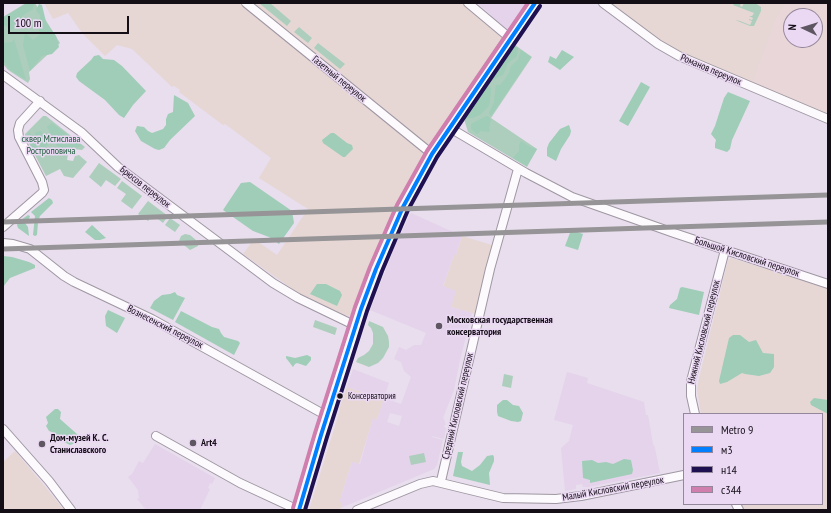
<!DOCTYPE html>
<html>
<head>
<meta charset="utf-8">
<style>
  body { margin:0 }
  #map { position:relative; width:831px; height:513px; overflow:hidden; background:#e8deed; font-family:"PT Sans Narrow",sans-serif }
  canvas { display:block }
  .frame { position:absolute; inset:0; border:4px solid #140e17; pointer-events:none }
  .legend { position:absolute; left:683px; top:413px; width:140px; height:92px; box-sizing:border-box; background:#ebd8f3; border:1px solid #95879b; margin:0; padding:5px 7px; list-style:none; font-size:12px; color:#140e17 }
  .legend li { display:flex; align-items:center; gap:8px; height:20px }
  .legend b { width:20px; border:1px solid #95879b }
  .north { position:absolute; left:783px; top:8px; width:40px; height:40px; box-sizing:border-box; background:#ebd8f3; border:1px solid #95879b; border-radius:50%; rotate:274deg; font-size:11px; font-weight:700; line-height:16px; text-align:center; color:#140e17 }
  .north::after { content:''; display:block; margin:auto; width:14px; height:18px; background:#5e5762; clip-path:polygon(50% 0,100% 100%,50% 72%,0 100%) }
  .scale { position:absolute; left:8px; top:16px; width:121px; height:18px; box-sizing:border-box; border:2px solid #140e17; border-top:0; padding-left:5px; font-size:12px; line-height:14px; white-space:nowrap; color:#140e17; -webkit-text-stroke:3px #ebd8f3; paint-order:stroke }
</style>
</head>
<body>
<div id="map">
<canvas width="831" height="513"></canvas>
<div class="frame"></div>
<ul class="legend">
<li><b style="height:5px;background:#969496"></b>Metro 9</li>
<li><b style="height:5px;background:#027fff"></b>м3</li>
<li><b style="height:5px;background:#1f1051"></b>н14</li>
<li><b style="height:5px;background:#d07ead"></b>с344</li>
</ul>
<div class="north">N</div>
<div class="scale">100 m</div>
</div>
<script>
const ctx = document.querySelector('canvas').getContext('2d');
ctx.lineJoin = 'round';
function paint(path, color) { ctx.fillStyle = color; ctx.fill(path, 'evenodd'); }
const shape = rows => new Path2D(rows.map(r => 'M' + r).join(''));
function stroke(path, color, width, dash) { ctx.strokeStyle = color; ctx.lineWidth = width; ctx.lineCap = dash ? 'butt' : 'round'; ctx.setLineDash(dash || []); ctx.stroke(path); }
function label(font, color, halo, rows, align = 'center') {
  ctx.font = font + ' "PT Sans Narrow",sans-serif'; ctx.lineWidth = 3; ctx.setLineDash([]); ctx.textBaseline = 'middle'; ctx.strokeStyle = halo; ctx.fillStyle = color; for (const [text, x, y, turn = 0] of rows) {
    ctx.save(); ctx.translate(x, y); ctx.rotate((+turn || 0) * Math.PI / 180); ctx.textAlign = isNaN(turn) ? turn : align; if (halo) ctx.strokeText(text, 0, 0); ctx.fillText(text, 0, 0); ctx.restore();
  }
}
paint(shape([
  [44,3,239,3,422,152,424,158,421,165,417,166,385,228,365,279,357,299,358,305,353,314,350,316,345,315,298,293,243,254,254,239,277,255,308,209,259,178,271,158,225,124,223,125,179,92,180,90,174,86,172,87,132,49,117,45,105,56,82,33,68,13,53,19],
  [252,3,461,3,503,38,504,41,433,144,430,145,423,142],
  [608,3,828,3,828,116,678,54],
  [791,16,815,16,815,40,791,40],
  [462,236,492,245,475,314,451,307,443,287,454,255,456,255],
  [731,258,828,288,828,510,743,510,740,504,822,504,822,414,701,414,697,390,699,378,728,260],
  [347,387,384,399,377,420,373,419,359,464,352,462,340,500,343,507,337,510,309,510,340,410,339,409],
  [15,451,43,484,64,510,3,510,3,462]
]), '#e6d7d5');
paint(shape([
  [477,3,527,3,522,11,522,15,511,30,509,30,504,29,492,19,490,14],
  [411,213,462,236,456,255,454,255,443,286,456,291,451,307,472,313,460,360,454,390,443,418,444,419,446,425,444,425,445,428,446,428,444,439,432,436,432,437,443,440,437,465,434,469,343,507,340,500,352,462,360,464,373,418,377,420,384,399,347,387,353,369,389,383,384,398,401,404,411,377,404,371,401,362,394,359,399,347,406,350,414,345,421,345,426,333,370,310,392,254,391,253],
  [390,413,402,416,399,426,387,422],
  [567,372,588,378,587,383,644,402,646,415,648,415,653,444,655,448,660,473,589,487,583,487,582,484,576,485,576,489,565,491,561,448,569,441,573,425,554,420],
  [155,444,215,478,212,484,210,483,208,488,210,489,200,510,146,510,137,499,139,498,138,490,128,477,132,474,139,461,143,463]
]), '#e5d3ec');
paint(shape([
  [784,3,828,3,828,113,752,82,777,15,779,15],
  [791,16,815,16,815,40,791,40]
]), '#e8d6d8');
paint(shape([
  [26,3,35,3,60,43,29,72,30,79,28,83,8,70,3,64,3,17],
  [259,3,270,3,291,21,287,26],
  [735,3,741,3,740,6,742,7,744,3,755,3,761,7,761,11,754,26,750,26,735,20,740,21,750,25,751,23,748,22,751,23,752,21,749,20,749,19,752,20,753,18,749,16,752,16,754,13,733,5],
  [299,27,312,38,308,43,294,32],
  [318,43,345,64,340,69,314,48],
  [515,45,532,57,491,118,537,149,527,167,468,132,464,119],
  [43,116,46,116,85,147,82,150,73,149,68,154,67,160,73,161,75,156,79,155,87,162,73,178,64,176,60,169,46,176,25,136,25,134],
  [99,163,121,179,115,186,106,180,101,187,89,177],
  [122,181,142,196,132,209,121,201,126,194,117,188],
  [148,201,168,216,163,223,153,215,148,221,138,214],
  [170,218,180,225,175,232,165,225],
  [185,234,190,235,196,240,198,243,198,246,190,250,179,241,181,236],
  [315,320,337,328,335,335,313,327],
  [369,321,383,327,388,336,389,342,389,347,383,358,378,363,369,367,356,362,358,358,364,355,369,351,373,344,373,333,371,328,368,325],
  [504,374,513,376,511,388,502,386],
  [424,453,426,462,411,465,409,456]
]), '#adcebd');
paint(shape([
  [27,3,34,3,33,9,22,16,20,23,14,29,10,30,6,26,3,25,3,18],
  [39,4,42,5,46,22,56,36,59,47,52,54,42,56,30,71,23,45,25,32,33,40,41,34,39,31,40,15,36,10],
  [14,39,26,80,10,70,3,60,3,43,12,42],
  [515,46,518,48,517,56,508,63,503,75,493,80,492,79],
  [521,50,531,57,491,116,489,113,494,102,496,85,500,85,505,79,509,73,511,66,518,60],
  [562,50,574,57,560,70,548,62,550,56,556,59],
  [99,55,103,59,114,60,122,66,146,91,133,105,124,118,119,115,105,100,79,81,76,77,77,73,91,60,94,56],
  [641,82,650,87,628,126,619,121],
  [488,86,491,88,491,93,489,106,480,115,472,118,466,118],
  [728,92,750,101,732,140,730,149,727,152,715,148,715,144,716,140,711,134,715,126,724,98],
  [174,95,188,103,195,116,170,140,164,148,159,150,155,149,141,141,135,131,137,126,144,127,148,131,152,133,163,129,166,125,166,119,168,114,173,112],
  [486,116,488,116,491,120,489,128,490,131,489,132,481,131,477,134,471,129,471,124],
  [52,123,82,146,66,149,57,146,47,127],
  [569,125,571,131,570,135,561,149,556,161,547,156,547,148,549,143,560,129],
  [41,131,48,145,42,149,34,136,36,132],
  [29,132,32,136,39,151,36,155,27,137],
  [331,133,334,133,347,143,352,145,353,149,345,157,343,157,323,143,322,140],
  [521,141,530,147,537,149,527,166,513,158,519,151,519,145],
  [250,182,292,211,294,223,279,244,269,237,253,231,223,210,241,183],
  [49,198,52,200,53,203,40,216,38,222,37,235,35,236,33,235,35,216,31,212],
  [28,215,30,216,29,219,25,223,28,227,29,236,18,228,17,225,18,222],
  [92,225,106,238,100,240,95,240,85,232],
  [571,230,583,234,578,250,565,246],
  [3,256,12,257,29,262,35,265,35,268,10,278,3,287],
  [317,284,326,284,340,291,342,295,337,306,310,294],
  [682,287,704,292,699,315,669,308,670,305,677,299,680,288],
  [175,292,177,295,185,298,173,320,150,308,154,301,162,295,170,294],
  [108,310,125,318,117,333,106,326,105,316],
  [181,311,212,327,219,329,221,333,224,337,238,341,240,343,234,355,175,322],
  [733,335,740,335,749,342,756,340,763,353,774,354,774,367,770,373,759,376,745,374,742,373,727,382,720,384,719,381,729,338],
  [307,355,311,357,311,360,306,366,297,363,295,364,293,367,286,358,286,356,295,358],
  [814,398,828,400,828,414,811,405,810,402],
  [503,400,507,400,513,405,519,406,523,413,521,421,518,422,511,421,498,416,497,412,497,405],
  [55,409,58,409,61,412,60,419,77,434,79,439,73,444,70,445,60,440,54,433,49,431,46,426,48,423,46,417],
  [458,452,463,452,461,462,462,466,472,471,480,465,487,456,493,455,494,457,494,461,489,473,490,485,453,476],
  [624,459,631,460,633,470,632,474,590,483,590,480,583,478,582,461,592,460,598,463,606,462,613,464]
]), '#9fcdb7');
const minor = shape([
  [246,3,432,154],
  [468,3,511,39],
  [603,3,658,44,679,56,828,119],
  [3,75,81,132,118,167,273,283,298,298,356,326],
  [450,128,526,173,572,197,674,233,828,284],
  [3,227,42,193,44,190,42,182,19,137,18,130,20,123,40,101],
  [3,243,13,244,30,249,64,276,74,282,152,319,327,416],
  [695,414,691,396,691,381,725,250],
  [3,429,49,481,71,510],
  [156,436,240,483,298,510],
  [441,481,490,269,518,169],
  [736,504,739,510],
  [357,510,420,484,433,481,503,498,556,499,581,496,684,475]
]);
const tertiary = shape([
  [299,510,321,435,361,309,376,269,403,207,432,154,535,3]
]);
stroke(minor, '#9f97a3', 10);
stroke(tertiary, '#9f97a3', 12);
stroke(minor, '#fcfafc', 8);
stroke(tertiary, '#fcfafc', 10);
stroke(shape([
  [299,510,321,435,361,309,376,269,403,207,432,154,535,3]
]), '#027fff', 4);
stroke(shape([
  [305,510,327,437,367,311,382,271,408,210,437,157,540,6]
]), '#1f1051', 4);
stroke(shape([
  [293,508,315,433,355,307,370,267,397,205,427,151,528,3]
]), '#d07ead', 4);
stroke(shape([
  [3,222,828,195],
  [3,249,828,222]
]), '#969496', 5);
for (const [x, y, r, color] of [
  [439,326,4,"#5e5762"],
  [340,396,3.5,"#140e17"],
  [193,443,4,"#5e5762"],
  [42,444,4,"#5e5762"]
]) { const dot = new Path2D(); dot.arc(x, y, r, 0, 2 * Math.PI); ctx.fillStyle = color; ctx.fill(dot); stroke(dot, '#ebd8f3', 1.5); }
label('9px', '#140e17', '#ebd8f3', [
  ["Консерватория",348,396]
], 'left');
label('10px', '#140e17', '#ebd8f3', [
  ["Романов переулок",711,70,23],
  ["Газетный переулок",339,79,39],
  ["Брюсов переулок",145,187,38],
  ["Большой Кисловский переулок",747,257,18],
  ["Вознесенский переулок",165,327,27],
  ["Нижний Кисловский переулок",704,332,-76],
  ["Средний Кисловский переулок",458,406,-77],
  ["Малый Кисловский переулок",613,489,-10]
]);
label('10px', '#195c39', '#ebd8f3', [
  ["сквер Мстислава",51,139],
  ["Ростроповича",51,151]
]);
label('bold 10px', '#140e17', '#ebd8f3', [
  ["Московская государственная",447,320],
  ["консерватория",447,332],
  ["Дом-музей К. С.",50,438],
  ["Станиславского",50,450],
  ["Art4",201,443]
], 'left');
</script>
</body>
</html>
